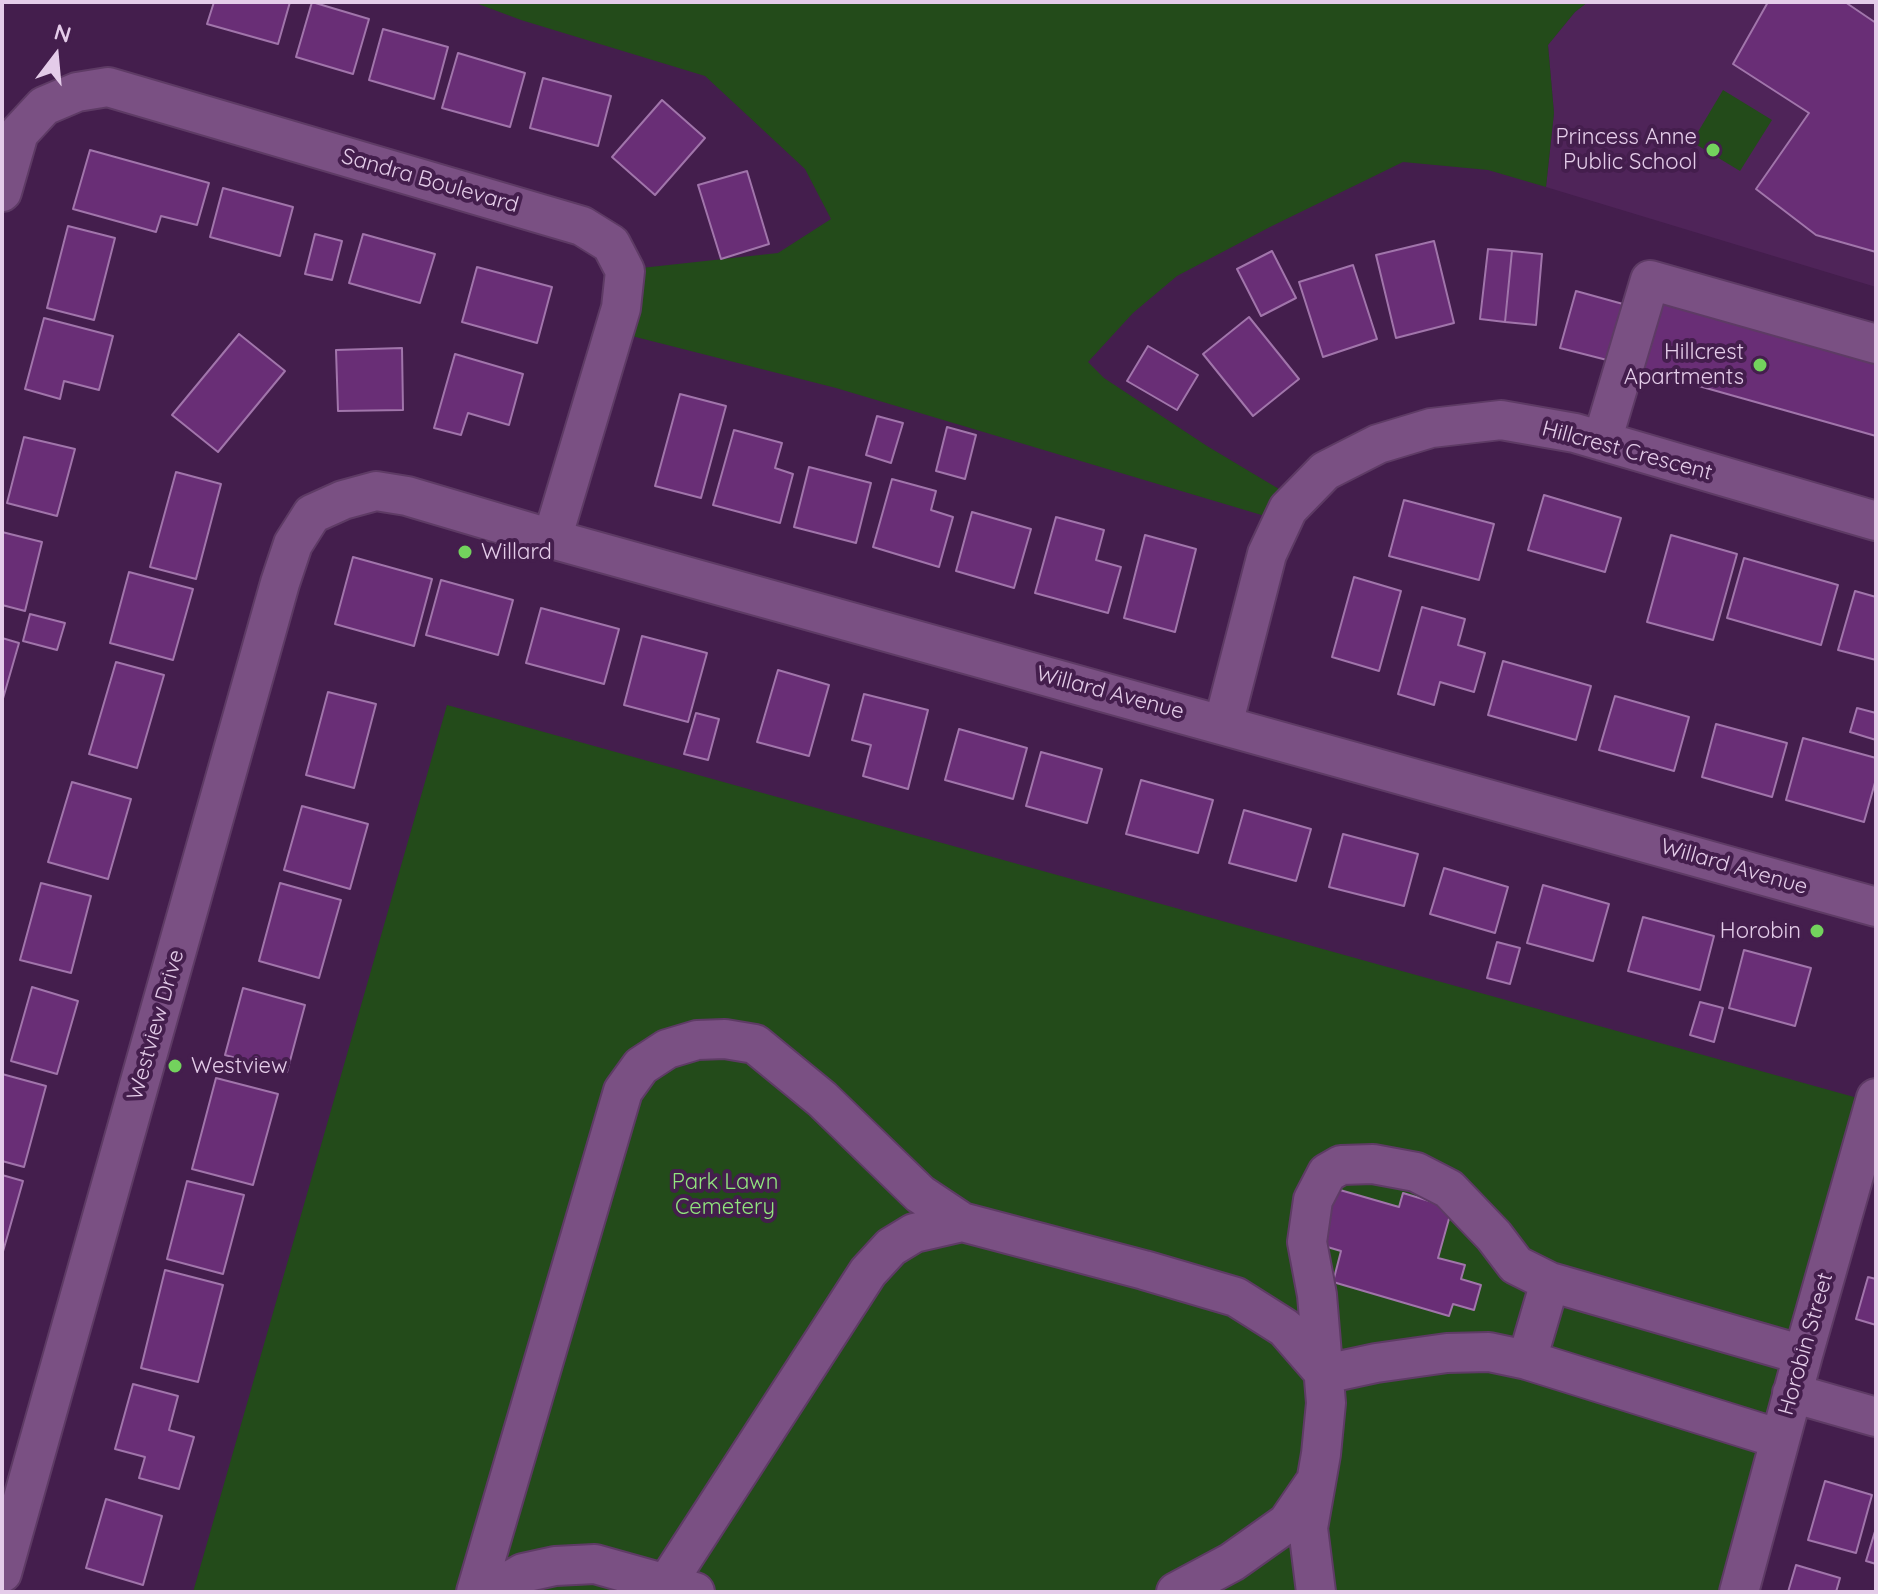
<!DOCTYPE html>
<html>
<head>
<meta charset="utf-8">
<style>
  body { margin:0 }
  #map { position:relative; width:1878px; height:1594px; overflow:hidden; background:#441e4d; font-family:Quicksand,sans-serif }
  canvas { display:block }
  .frame { position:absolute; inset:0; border:4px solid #e4cce9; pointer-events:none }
  .north { position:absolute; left:16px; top:16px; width:80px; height:80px; -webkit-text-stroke:6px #441e4d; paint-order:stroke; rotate:16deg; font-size:22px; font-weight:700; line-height:32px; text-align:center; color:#e4cce9 }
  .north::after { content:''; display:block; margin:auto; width:28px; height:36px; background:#e4cce9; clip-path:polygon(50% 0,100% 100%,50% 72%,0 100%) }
</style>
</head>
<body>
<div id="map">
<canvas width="1878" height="1594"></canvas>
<div class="frame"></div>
<div class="north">N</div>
</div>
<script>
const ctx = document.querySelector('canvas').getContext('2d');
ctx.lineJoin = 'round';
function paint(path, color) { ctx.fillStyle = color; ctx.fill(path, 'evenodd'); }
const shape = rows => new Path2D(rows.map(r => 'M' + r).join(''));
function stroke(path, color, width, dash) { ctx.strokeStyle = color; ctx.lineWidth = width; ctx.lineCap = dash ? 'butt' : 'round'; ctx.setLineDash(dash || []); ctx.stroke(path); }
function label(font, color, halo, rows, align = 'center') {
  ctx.font = font + ' Quicksand,sans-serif'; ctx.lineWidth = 8; ctx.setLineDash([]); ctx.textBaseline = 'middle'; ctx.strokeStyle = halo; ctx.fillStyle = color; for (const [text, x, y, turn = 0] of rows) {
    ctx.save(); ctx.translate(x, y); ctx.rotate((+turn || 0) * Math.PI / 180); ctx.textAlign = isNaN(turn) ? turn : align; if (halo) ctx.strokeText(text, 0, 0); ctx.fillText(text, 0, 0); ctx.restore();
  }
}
paint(shape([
  [1588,2,1876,2,1876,287,1546,187,1554,113,1548,45,1575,12]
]), '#4f2459');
paint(shape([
  [473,2,1588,2,1575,12,1548,45,1554,113,1546,187,1488,170,1403,162,1270,227,1177,276,1133,313,1088,362,1104,378,1207,446,1294,498,1275,519,836,388,620,333,632,269,778,253,831,219,805,169,705,76,521,20],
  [1723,90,1772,120,1740,171,1692,142],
  [447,705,1872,1102,1737,1592,193,1592]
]), '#234b1a');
const building = shape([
  [214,2,290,2,278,44,207,24,214,2],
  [312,2,369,19,353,74,296,57,312,2],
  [1768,2,1845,2,1876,23,1876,252,1816,235,1756,189,1809,113,1733,64,1768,2],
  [383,29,448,47,434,99,369,80,383,29],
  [458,53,525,73,510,127,442,108,458,53],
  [543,78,611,96,598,146,530,128,543,78],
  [662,100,705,138,655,195,612,157,662,100],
  [90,150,209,183,197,225,161,216,156,232,73,209,90,150],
  [747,171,769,244,721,259,698,185,747,171],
  [223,188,293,207,280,256,210,237,223,188],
  [68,226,115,238,94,320,47,308,68,226],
  [315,234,342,241,332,280,305,274,315,234],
  [363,234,435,254,420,303,349,283,363,234],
  [1434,241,1454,323,1396,338,1376,255,1434,241],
  [1488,249,1512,251,1505,322,1480,319,1488,249],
  [1272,251,1296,298,1261,316,1237,269,1272,251],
  [1512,251,1542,254,1536,325,1505,322,1512,251],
  [1353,265,1377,339,1323,357,1299,282,1353,265],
  [477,267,552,287,537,343,462,322,477,267],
  [1576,291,1623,304,1607,360,1560,348,1576,291],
  [1662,300,1876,360,1876,436,1642,370,1662,300],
  [1249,317,1299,379,1253,416,1203,354,1249,317],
  [44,318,113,336,99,390,64,381,60,399,25,389,44,318],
  [239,334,285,371,218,452,172,415,239,334],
  [1148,346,1198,375,1177,410,1127,381,1148,346],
  [402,348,403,410,338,411,336,350,402,348],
  [455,354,523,374,509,425,468,413,461,435,434,428,455,354],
  [680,394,726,406,701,498,655,486,680,394],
  [877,416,903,423,891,463,866,455,877,416],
  [947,427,976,435,965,479,936,471,947,427],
  [734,430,782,443,775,468,793,474,780,523,713,505,734,430],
  [24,437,75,449,57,516,7,503,24,437],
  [809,467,871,483,856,543,794,527,809,467],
  [176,472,221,484,196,579,150,567,176,472],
  [892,479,936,491,931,510,953,517,939,567,873,547,892,479],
  [1544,495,1621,518,1605,572,1528,550,1544,495],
  [1404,500,1494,524,1479,580,1389,556,1404,500],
  [972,512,1031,529,1014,588,956,571,972,512],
  [1056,517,1104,530,1096,560,1121,567,1108,613,1035,593,1056,517],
  [2,532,42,542,25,611,2,605,2,532],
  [1145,535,1196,549,1175,632,1124,618,1145,535],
  [1671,535,1737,554,1713,640,1647,622,1671,535],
  [353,557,432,579,414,646,335,624,353,557],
  [1744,558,1838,585,1821,645,1727,618,1744,558],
  [129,572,193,589,173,660,110,643,129,572],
  [1354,577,1401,591,1379,671,1332,657,1354,577],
  [441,580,513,600,498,655,426,635,441,580],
  [1855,591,1876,597,1876,660,1838,650,1855,591],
  [1422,607,1465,619,1458,645,1485,653,1474,692,1440,682,1434,705,1398,694,1422,607],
  [541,608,619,629,604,684,526,663,541,608],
  [30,614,65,623,57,650,23,641,30,614],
  [642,636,707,653,688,722,624,705,642,636],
  [2,638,19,643,2,702,2,638],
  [1503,661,1591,686,1576,740,1488,715,1503,661],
  [116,662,164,675,137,768,89,754,116,662],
  [778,670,829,685,809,756,757,742,778,670],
  [328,692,376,704,354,788,306,775,328,692],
  [864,694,928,710,908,789,863,776,871,745,852,740,864,694],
  [1615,696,1689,717,1674,771,1599,750,1615,696],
  [1857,708,1876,713,1876,740,1850,732,1857,708],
  [696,713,719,719,708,760,684,754,696,713],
  [1716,724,1787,743,1772,797,1702,777,1716,724],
  [959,729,1027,748,1013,799,945,780,959,729],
  [1803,738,1876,758,1876,779,1864,822,1786,800,1803,738],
  [1041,752,1102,769,1087,823,1026,806,1041,752],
  [1141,780,1213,800,1198,853,1126,834,1141,780],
  [72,782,131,799,108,879,48,862,72,782],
  [302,806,368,824,350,889,284,870,302,806],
  [1244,810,1311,829,1296,881,1229,863,1244,810],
  [1343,834,1418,854,1404,906,1329,887,1343,834],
  [1444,868,1508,887,1495,933,1430,914,1444,868],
  [41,883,91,896,71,973,20,960,41,883],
  [280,883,341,900,319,978,259,961,280,883],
  [1543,885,1609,904,1593,961,1527,943,1543,885],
  [1643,917,1714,936,1700,990,1628,971,1643,917],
  [1497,942,1520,948,1510,984,1487,978,1497,942],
  [1744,950,1811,968,1795,1026,1729,1008,1744,950],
  [32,987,78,1001,57,1074,11,1061,32,987],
  [243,988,305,1005,287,1072,225,1055,243,988],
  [1700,1002,1723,1008,1714,1042,1690,1035,1700,1002],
  [2,1074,46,1086,24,1167,2,1161,2,1074],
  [216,1078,278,1094,253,1185,192,1169,216,1078],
  [2,1175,23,1181,2,1255,2,1175],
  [187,1181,244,1195,223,1274,167,1259,187,1181],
  [1333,1188,1399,1207,1403,1193,1452,1208,1438,1258,1465,1265,1461,1279,1481,1285,1474,1310,1453,1304,1449,1316,1333,1282,1341,1251,1317,1244,1333,1188],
  [165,1270,223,1285,198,1382,141,1368,165,1270],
  [1868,1277,1876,1279,1876,1325,1856,1319,1868,1277],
  [133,1384,178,1396,169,1430,194,1437,179,1489,139,1478,145,1457,115,1449,133,1384],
  [1825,1481,1872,1495,1856,1553,1808,1540,1825,1481],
  [106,1499,162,1516,143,1585,86,1568,106,1499],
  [1876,1528,1876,1564,1866,1561,1876,1528],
  [1796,1565,1840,1578,1836,1592,1788,1592,1796,1565]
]);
paint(building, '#692e76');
stroke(building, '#a175ab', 2);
const minor = shape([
  [2,192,19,133,44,106,77,92,108,87,582,226,611,244,625,271,621,308,552,539],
  [1602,441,1650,280,1876,344],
  [1223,725,1267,554,1288,509,1325,471,1378,444,1431,428,1501,420,1575,433,1876,521],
  [1527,1360,1550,1282],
  [1792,1393,1876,1417],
  [2,1573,280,583,293,544,312,514,343,500,376,491,407,496,552,539,1876,907],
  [667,1583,868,1272,891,1247,914,1233,962,1222,1144,1270,1236,1297,1285,1328,1325,1374,1376,1363,1447,1353,1489,1352,1527,1360,1780,1439],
  [476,1592,623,1091,641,1066,667,1049,697,1040,725,1039,755,1044,822,1099,920,1194,962,1222],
  [490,1592,523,1573,555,1566,595,1564,695,1592],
  [1176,1592,1232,1562,1287,1523,1313,1485],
  [1316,1592,1308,1528,1321,1454,1326,1403,1317,1295,1307,1242,1313,1200,1327,1173,1341,1165,1373,1164,1416,1172,1449,1189,1494,1236,1516,1265,1550,1282,1803,1355],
  [1739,1592,1803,1355,1876,1098]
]);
stroke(minor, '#5e3b65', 42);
stroke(minor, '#7a5083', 38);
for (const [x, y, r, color] of [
  [1713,150,8,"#73d25d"],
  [1760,365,8,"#73d25d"],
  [465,552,8,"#73d25d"],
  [1817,931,8,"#73d25d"],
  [175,1066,8,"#73d25d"]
]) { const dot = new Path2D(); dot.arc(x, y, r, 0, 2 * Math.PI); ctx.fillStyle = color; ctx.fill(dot); stroke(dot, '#441e4d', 3); }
label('22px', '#e4cce9', '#441e4d', [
  ["Princess Anne",1697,137],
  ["Public School",1697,162],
  ["Hillcrest",1744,352],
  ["Apartments",1744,377],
  ["Willard",481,552,"left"],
  ["Horobin",1801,931],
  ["Westview",191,1066,"left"]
], 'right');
label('22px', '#e4cce9', '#441e4d', [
  ["Sandra Boulevard",430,181,16],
  ["Hillcrest Crescent",1627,451,15],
  ["Willard Avenue",1110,693,15],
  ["Willard Avenue",1734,867,16],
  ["Westview Drive",156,1025,-74],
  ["Horobin Street",1806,1344,-74]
]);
label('22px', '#91e57e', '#441e4d', [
  ["Park Lawn",725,1182],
  ["Cemetery",725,1207]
]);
</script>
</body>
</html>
